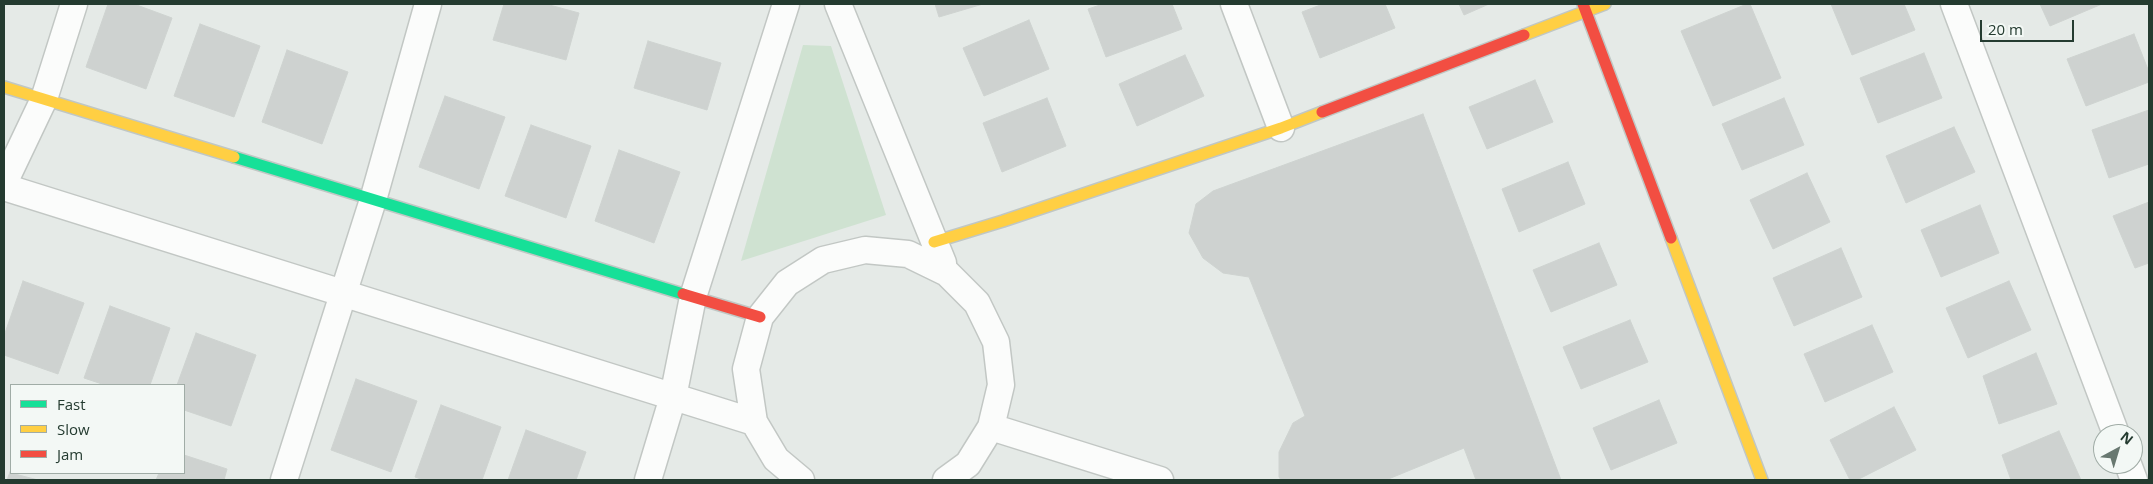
<!DOCTYPE html>
<html>
<head>
<meta charset="utf-8">
<style>
  body { margin:0 }
  #map { position:relative; width:2153px; height:484px; overflow:hidden; background:#e5eae7; font-family:"Open Sans",sans-serif }
  canvas { display:block }
  .frame { position:absolute; inset:0; border:5px solid #243b30; pointer-events:none }
  .legend { position:absolute; left:10px; top:384px; width:175px; height:90px; box-sizing:border-box; background:#f3f8f5; border:1px solid #a0aca6; margin:0; padding:6px 9px; list-style:none; font-size:15px; color:#243b30 }
  .legend li { display:flex; align-items:center; gap:10px; height:25px }
  .legend b { width:25px; border:1px solid #a0aca6 }
  .north { position:absolute; left:2093px; top:424px; width:50px; height:50px; box-sizing:border-box; background:#f3f8f5; border:1px solid #a0aca6; border-radius:50%; rotate:39deg; font-size:14px; font-weight:700; line-height:20px; text-align:center; color:#243b30 }
  .north::after { content:''; display:block; margin:auto; width:18px; height:22px; background:#687870; clip-path:polygon(50% 0,100% 100%,50% 72%,0 100%) }
  .scale { position:absolute; left:1980px; top:20px; width:94px; height:22px; box-sizing:border-box; border:2px solid #243b30; border-top:0; padding-left:6px; font-size:15px; line-height:18px; white-space:nowrap; color:#243b30; -webkit-text-stroke:4px #f3f8f5; paint-order:stroke }
</style>
</head>
<body>
<div id="map">
<canvas width="2153" height="484"></canvas>
<div class="frame"></div>
<ul class="legend">
<li><b style="height:6px;background:#16e098"></b>Fast</li>
<li><b style="height:6px;background:#ffcf43"></b>Slow</li>
<li><b style="height:6px;background:#f24e42"></b>Jam</li>
</ul>
<div class="north">N</div>
<div class="scale">20 m</div>
</div>
<script>
const ctx = document.querySelector('canvas').getContext('2d');
ctx.lineJoin = 'round';
function paint(path, color) { ctx.fillStyle = color; ctx.fill(path, 'evenodd'); }
const shape = rows => new Path2D(rows.map(r => 'M' + r).join(''));
function stroke(path, color, width, dash) { ctx.strokeStyle = color; ctx.lineWidth = width; ctx.lineCap = dash ? 'butt' : 'round'; ctx.setLineDash(dash || []); ctx.stroke(path); }
paint(shape([
  [803,45,831,46,886,215,741,261]
]), '#cfe2d1');
const building = shape([
  [108,4,134,4,172,18,146,89,86,67,108,4],
  [504,4,546,4,579,13,566,60,493,40,504,4],
  [935,4,983,4,939,17,935,4],
  [1103,4,1172,4,1182,29,1106,57,1088,9,1103,4],
  [1323,4,1385,4,1395,28,1320,58,1302,12,1323,4],
  [1459,4,1489,4,1464,15,1459,4],
  [1747,4,1750,4,1781,78,1713,106,1681,31,1747,4],
  [1831,4,1904,4,1915,30,1852,55,1831,4],
  [2040,4,2102,4,2050,26,2040,4],
  [1029,20,1049,69,984,96,963,48,1029,20],
  [200,24,260,46,234,117,174,96,200,24],
  [2134,34,2149,72,2149,82,2086,106,2067,59,2134,34],
  [648,41,721,63,707,110,634,88,648,41],
  [287,50,348,72,322,144,262,122,287,50],
  [1924,53,1942,98,1878,123,1860,78,1924,53],
  [1185,55,1204,96,1137,126,1119,84,1185,55],
  [1535,80,1553,122,1487,149,1469,107,1535,80],
  [445,96,505,117,479,189,419,167,445,96],
  [1047,98,1066,146,1002,172,983,123,1047,98],
  [1784,98,1804,145,1742,170,1722,124,1784,98],
  [2149,110,2149,164,2109,178,2092,130,2149,110],
  [1423,114,1561,480,1476,480,1464,448,1386,480,1281,480,1279,477,1279,452,1293,423,1305,416,1249,277,1223,273,1203,258,1189,233,1196,204,1213,191,1423,114],
  [531,125,591,146,566,218,505,196,531,125],
  [1954,127,1975,172,1906,203,1886,156,1954,127],
  [619,150,680,172,654,243,595,221,619,150],
  [1568,162,1585,204,1519,232,1502,189,1568,162],
  [1807,173,1830,222,1773,249,1750,200,1807,173],
  [2149,202,2149,263,2135,268,2113,216,2149,202],
  [1980,205,1999,253,1941,277,1921,230,1980,205],
  [1599,243,1617,285,1551,312,1533,270,1599,243],
  [1841,248,1862,297,1794,326,1773,278,1841,248],
  [23,281,84,303,58,374,4,355,4,336,23,281],
  [2009,281,2031,330,1968,358,1946,308,2009,281],
  [110,306,170,328,150,385,105,385,84,378,110,306],
  [1630,320,1648,362,1581,389,1563,347,1630,320],
  [1872,325,1893,372,1825,402,1804,354,1872,325],
  [196,333,256,355,231,426,184,410,184,385,177,385,196,333],
  [2036,353,2057,404,1999,424,1983,376,2036,353],
  [356,379,417,401,391,472,331,450,356,379],
  [1659,400,1677,443,1611,470,1593,428,1659,400],
  [441,405,501,427,482,480,424,480,415,477,441,405],
  [1894,407,1916,450,1857,480,1850,480,1830,440,1894,407],
  [526,430,586,452,576,480,508,480,526,430],
  [2059,431,2081,480,2011,480,2002,455,2059,431],
  [184,455,227,469,224,480,156,480,159,473,184,473,184,455],
  [10,472,11,473,38,480,7,480,10,472]
]);
paint(building, '#ced2d0');
stroke(building, '#ced3d0', 1);
const street = shape([
  [838,4,943,263],
  [1234,4,1281,128],
  [1954,4,2116,434],
  [4,183,44,99,74,4],
  [4,187,754,422],
  [991,427,1160,480],
  [2128,464,2134,480],
  [284,480,373,200,428,4],
  [648,480,673,397,693,297,786,4],
  [801,480,776,459,754,422,746,369,760,317,787,283,823,260,865,250,908,254,947,273,977,303,996,342,1001,385,991,427,968,464,946,480]
]);
const fast = shape([
  [234,157,683,294]
]);
const slow = shape([
  [1524,35,1605,4],
  [4,87,234,157],
  [1671,238,1762,480],
  [934,242,1003,221,1281,128,1322,112]
]);
const jam = shape([
  [1583,4,1671,238],
  [1322,112,1524,35],
  [683,294,760,317]
]);
stroke(street, '#c2c7c4', 29);
stroke(fast, '#c0c7c4', 14);
stroke(slow, '#c0c7c4', 14);
stroke(jam, '#c0c7c4', 14);
stroke(street, '#fbfcfb', 26);
stroke(fast, '#16e098', 11);
stroke(slow, '#ffcf43', 11);
stroke(jam, '#f24e42', 11);
</script>
</body>
</html>
